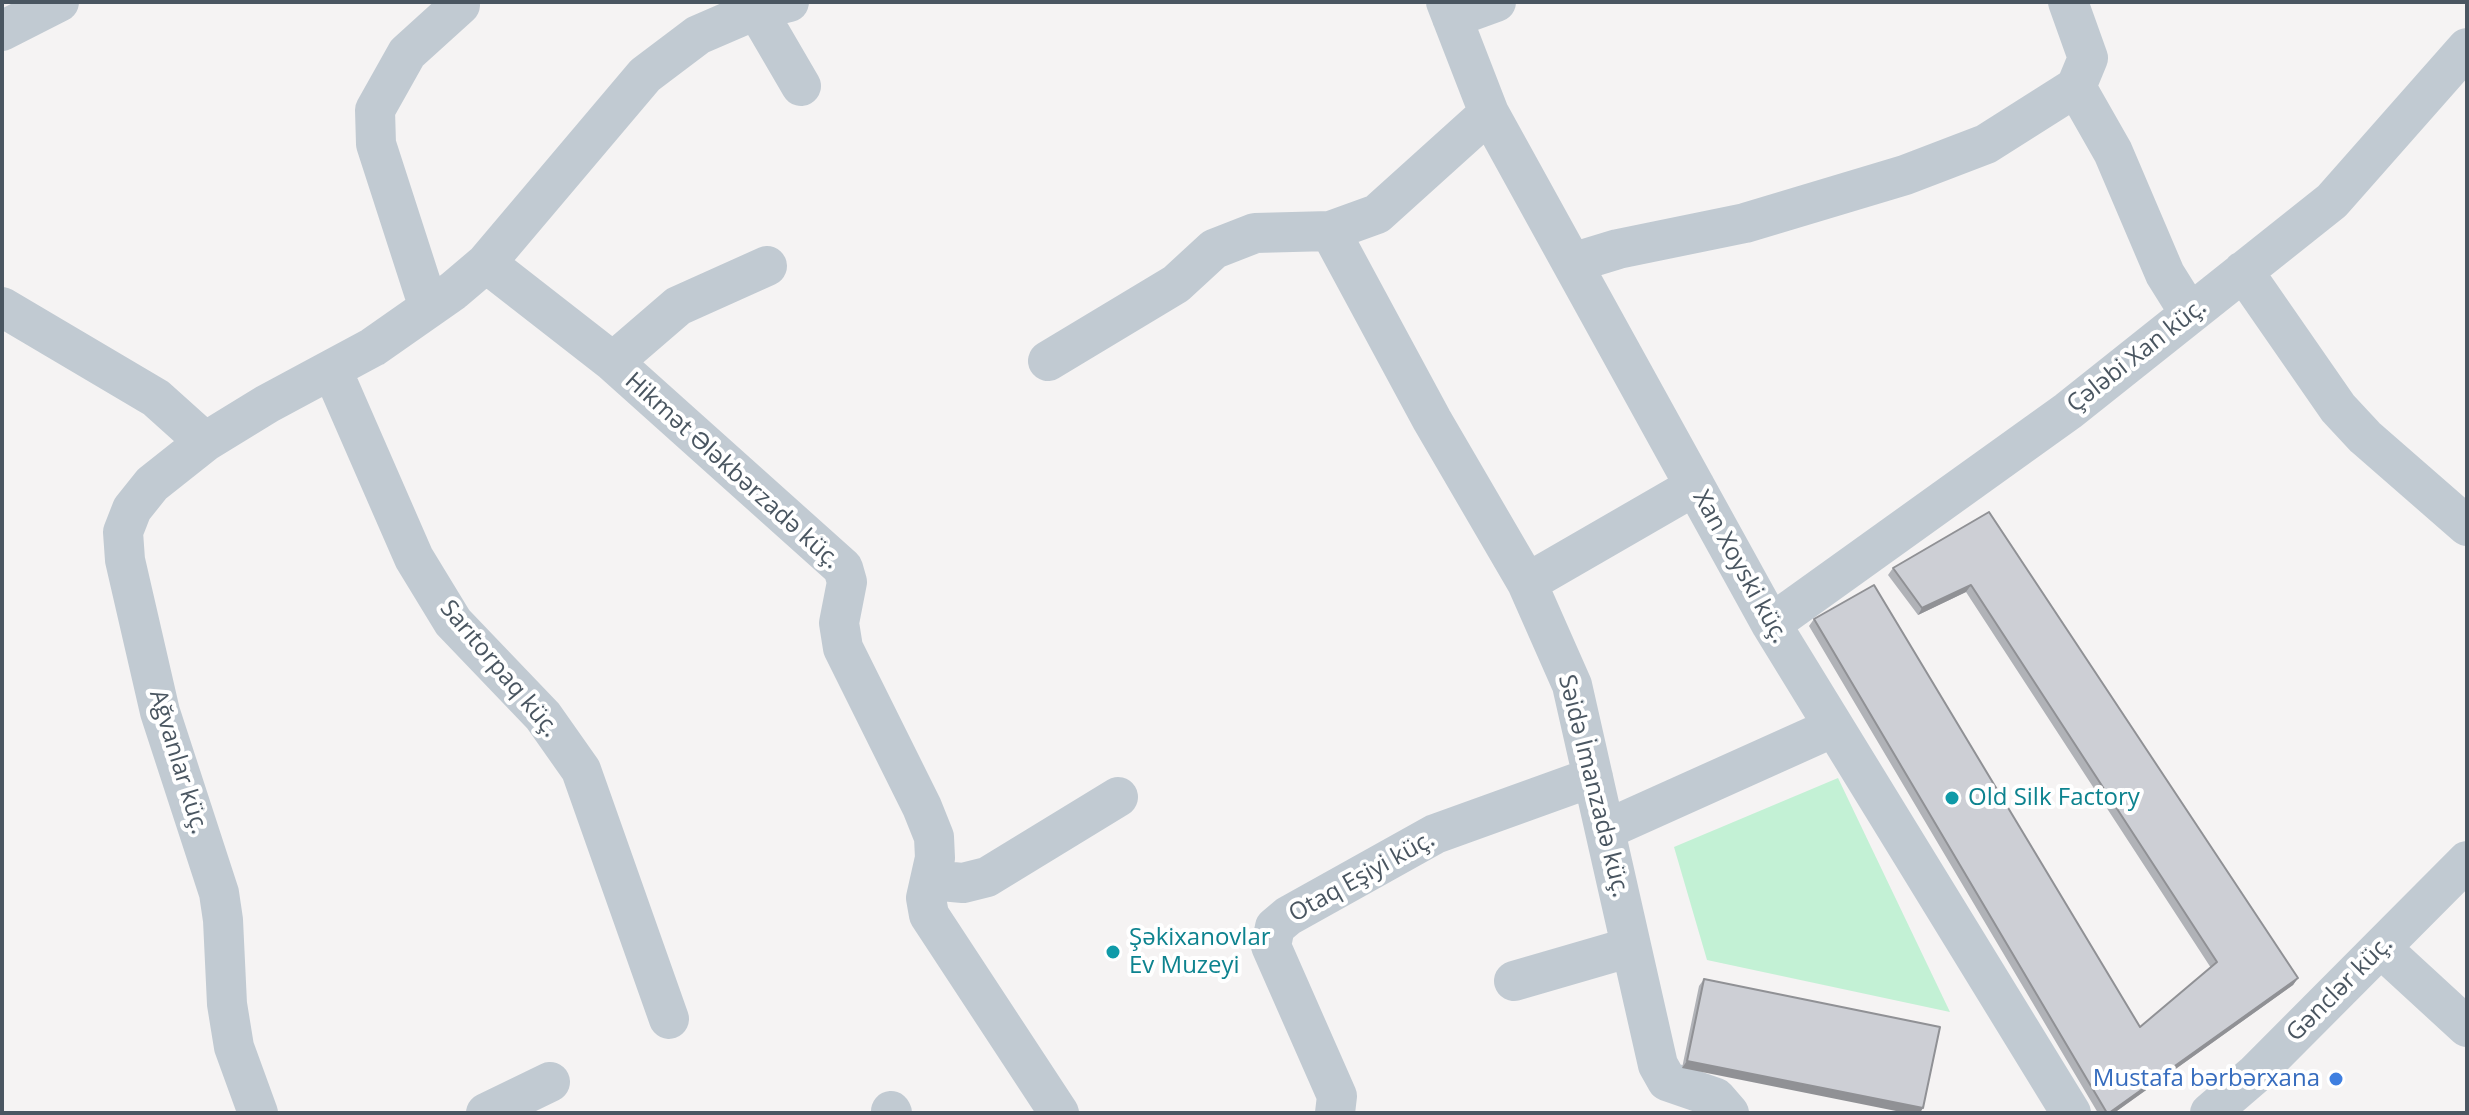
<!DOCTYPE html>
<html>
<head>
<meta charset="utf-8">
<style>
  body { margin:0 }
  #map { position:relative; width:2469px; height:1115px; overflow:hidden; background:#f5f3f3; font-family:"Open Sans",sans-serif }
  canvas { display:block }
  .frame { position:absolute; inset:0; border:4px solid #4a5661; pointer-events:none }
</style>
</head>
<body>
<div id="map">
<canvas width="2469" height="1115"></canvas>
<div class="frame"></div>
</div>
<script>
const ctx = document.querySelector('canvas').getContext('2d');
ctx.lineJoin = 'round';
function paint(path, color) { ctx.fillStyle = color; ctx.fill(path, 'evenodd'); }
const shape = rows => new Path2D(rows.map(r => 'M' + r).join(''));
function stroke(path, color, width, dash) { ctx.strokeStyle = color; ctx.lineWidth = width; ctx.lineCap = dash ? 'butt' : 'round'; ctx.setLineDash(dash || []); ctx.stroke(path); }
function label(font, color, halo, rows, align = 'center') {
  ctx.font = font + ' "Open Sans",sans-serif'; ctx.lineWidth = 8; ctx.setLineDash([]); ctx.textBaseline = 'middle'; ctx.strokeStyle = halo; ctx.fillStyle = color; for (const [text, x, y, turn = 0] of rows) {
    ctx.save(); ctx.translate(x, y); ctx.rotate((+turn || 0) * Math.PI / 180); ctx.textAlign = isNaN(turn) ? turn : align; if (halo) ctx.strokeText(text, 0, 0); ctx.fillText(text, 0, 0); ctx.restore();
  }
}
paint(shape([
  [1838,778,1950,1012,1707,960,1674,847]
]), '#c3f1d5');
stroke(shape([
  [752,2,801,86],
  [1446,2,1489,113,1771,624,2071,1113],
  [1452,18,1496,2],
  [2,31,59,2],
  [2076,87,2113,152,2165,274,2190,314],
  [1330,231,1432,420,1527,583,1572,685,1658,1065,1667,1081,1716,1098,1729,1113],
  [486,263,613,362,843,568,847,582,839,623,843,648,922,807,934,837,935,858,926,898,929,915,1059,1113],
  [1572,263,1618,249,1745,223,1905,175,1986,144,2076,87,2088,58,2068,2],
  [2243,271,2338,408,2365,437,2467,526],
  [2,307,156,398,205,442,267,404,373,347,453,291,486,263,645,75,698,35,756,10,789,2],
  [429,308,376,144,375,110,407,53,460,5],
  [1048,361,1176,284,1214,249,1255,233,1330,231,1377,214,1489,113],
  [613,362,678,306,767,266],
  [332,370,414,558,453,622,543,716,581,770,669,1019],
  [205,442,152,484,132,509,123,532,125,560,160,712,219,893,223,920,227,1004,234,1047,258,1113],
  [1527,583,1695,486],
  [1771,624,2068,411,2332,201,2467,48],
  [1605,830,1834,727],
  [930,880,963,883,987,877,1118,797],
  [2381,948,2467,1027],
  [1514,981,1631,947],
  [891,1111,892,1113],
  [486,1113,550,1082],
  [1335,1113,1337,1096,1271,946,1275,927,1288,916,1435,834,1593,777],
  [2210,1113,2254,1075,2467,861]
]), '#c1cad2', 40);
paint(shape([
  [1989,512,2298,978,2293,985,2114,1113,2098,1113,1809,626,1814,619,2140,1027,2211,968,1966,592,1918,615,1888,575,1893,568],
  [1704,979,1940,1027,1682,1068,1699,986]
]), '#b0b2b7');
paint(shape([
  [1971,585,1966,592,1918,615,1922,608],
  [2298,978,2293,985,2114,1113,2109,1113],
  [1687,1061,1923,1108,1920,1113,1906,1113,1682,1068]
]), '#909195');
const building = shape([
  [1989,512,2298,978,2109,1113,2107,1113,1814,619,1874,585,2140,1027,2217,962,1971,585,1922,608,1893,568,1989,512],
  [1704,979,1940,1027,1923,1108,1687,1061,1704,979]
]);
paint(building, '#cdcfd5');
stroke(building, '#909195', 2);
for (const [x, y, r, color] of [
  [1952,798,8,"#0f9aa8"],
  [1113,952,8,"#0f9aa8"],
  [2336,1079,8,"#3f7fe0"]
]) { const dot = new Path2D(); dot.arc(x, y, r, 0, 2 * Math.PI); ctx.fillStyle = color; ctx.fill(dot); stroke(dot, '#fff', 3); }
label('24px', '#4a5661', '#fff', [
  ["Çələbi Xan küç.",2137,356,-38],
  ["Hikmət Ələkbərzadə küç.",732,471,42],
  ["Xan Xoyski küç.",1740,567,61],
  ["Sarıtorpaq küç.",499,669,50],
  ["Ağvanlar küç.",178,762,73],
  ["Səidə İmanzadə küç.",1593,786,76],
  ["Otaq Eşiyi küç.",1362,877,-29],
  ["Gənclər küç.",2340,989,-45]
]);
label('24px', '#0d838f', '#fff', [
  ["Old Silk Factory",1968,798],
  ["Şəkixanovlar",1129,938],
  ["Ev Muzeyi",1129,966]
], 'left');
label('24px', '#366cbe', '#fff', [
  ["Mustafa bərbərxana",2320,1079]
], 'right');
</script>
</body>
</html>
